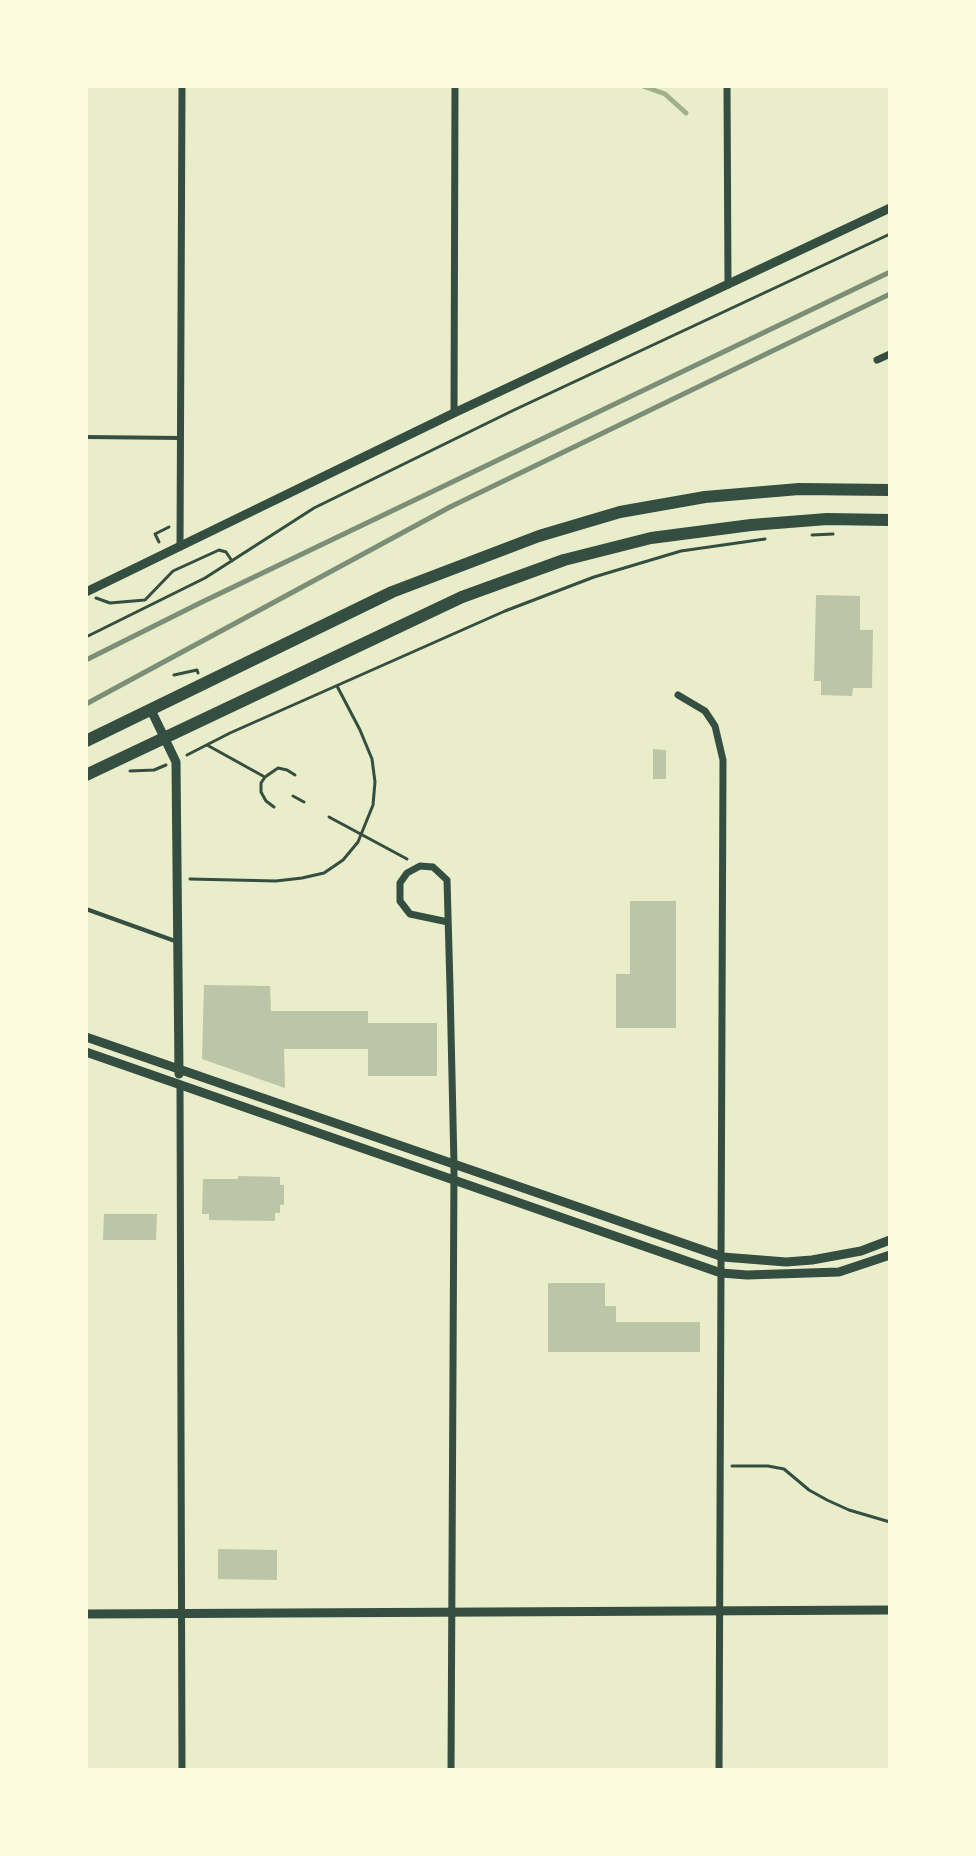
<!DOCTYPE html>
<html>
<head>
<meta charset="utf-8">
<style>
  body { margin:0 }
  #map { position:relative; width:976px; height:1856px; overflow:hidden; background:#e9edc9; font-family:"IBM Plex Sans",sans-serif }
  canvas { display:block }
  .frame { position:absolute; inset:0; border:88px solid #fefae0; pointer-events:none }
</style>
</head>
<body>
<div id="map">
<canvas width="976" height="1856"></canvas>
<div class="frame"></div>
</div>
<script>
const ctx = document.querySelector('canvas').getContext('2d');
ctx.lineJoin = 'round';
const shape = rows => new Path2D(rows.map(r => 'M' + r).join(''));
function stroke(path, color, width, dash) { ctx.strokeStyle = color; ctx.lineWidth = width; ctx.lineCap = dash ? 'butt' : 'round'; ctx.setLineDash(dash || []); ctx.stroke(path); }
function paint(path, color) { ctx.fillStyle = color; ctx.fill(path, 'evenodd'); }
stroke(shape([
  [643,86,665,94,686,113]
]), '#a3b18a', 5);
paint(shape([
  [816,595,860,596,860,630,873,630,872,688,853,688,852,696,821,695,821,681,814,681],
  [653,749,666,750,666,779,653,779],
  [630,901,676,901,676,1028,616,1028,616,974,630,974],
  [204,985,270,986,271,1011,368,1011,368,1023,437,1023,437,1076,368,1076,368,1049,284,1049,285,1088,202,1059],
  [238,1176,280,1177,280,1185,284,1185,284,1205,280,1205,280,1213,275,1213,275,1221,209,1220,209,1214,202,1214,203,1179,238,1179],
  [104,1214,157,1214,156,1240,103,1240],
  [548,1283,605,1283,605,1306,616,1306,616,1322,700,1322,700,1352,548,1352],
  [218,1549,277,1550,277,1580,218,1579]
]), '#bcc5a7');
stroke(shape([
  [812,535,833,534],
  [159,542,155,534,169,527],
  [96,598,110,603,145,600,173,571,219,550,226,552,232,561],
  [86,637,205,578,314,508,514,410,890,234],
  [174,675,197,670,198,673],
  [207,745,263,776],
  [187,755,230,733,505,611,594,577,681,551,765,539],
  [130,771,154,770,166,765],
  [293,796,304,802],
  [274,807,266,801,261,792,261,783,265,777,278,768,287,770,295,775],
  [329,817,407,859],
  [190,879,276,881,302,878,324,873,343,860,358,842,373,805,375,782,372,759,360,730,337,686],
  [732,1466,768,1466,784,1469,809,1490,827,1500,849,1510,890,1522]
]), '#344e41', 3);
stroke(shape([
  [86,437,181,438],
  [86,909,175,941]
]), '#344e41', 4);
stroke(shape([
  [727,86,728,285],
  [877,360,890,354],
  [454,413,455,86],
  [180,547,182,86],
  [678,695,705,711,715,726,723,760,719,1770],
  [448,922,410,914,400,901,400,883,407,873,420,866,433,867,447,880,450,987,454,1165,451,1770],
  [180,1085,182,1770]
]), '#344e41', 7);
stroke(shape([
  [86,592,454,413,890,208],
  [151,710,176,762,179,1074],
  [86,1037,723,1257,786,1262,812,1260,861,1251,890,1240],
  [86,1052,721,1273,747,1275,839,1272,890,1255],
  [86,1614,890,1610]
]), '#344e41', 9);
stroke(shape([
  [86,741,392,592,539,536,620,512,705,497,799,489,890,490],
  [86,775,462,597,564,560,651,538,751,525,827,519,890,520]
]), '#344e41', 12);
stroke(shape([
  [86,660,200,603,890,272],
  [86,704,450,507,890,294]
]), '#7c8e77', 5);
</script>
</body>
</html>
